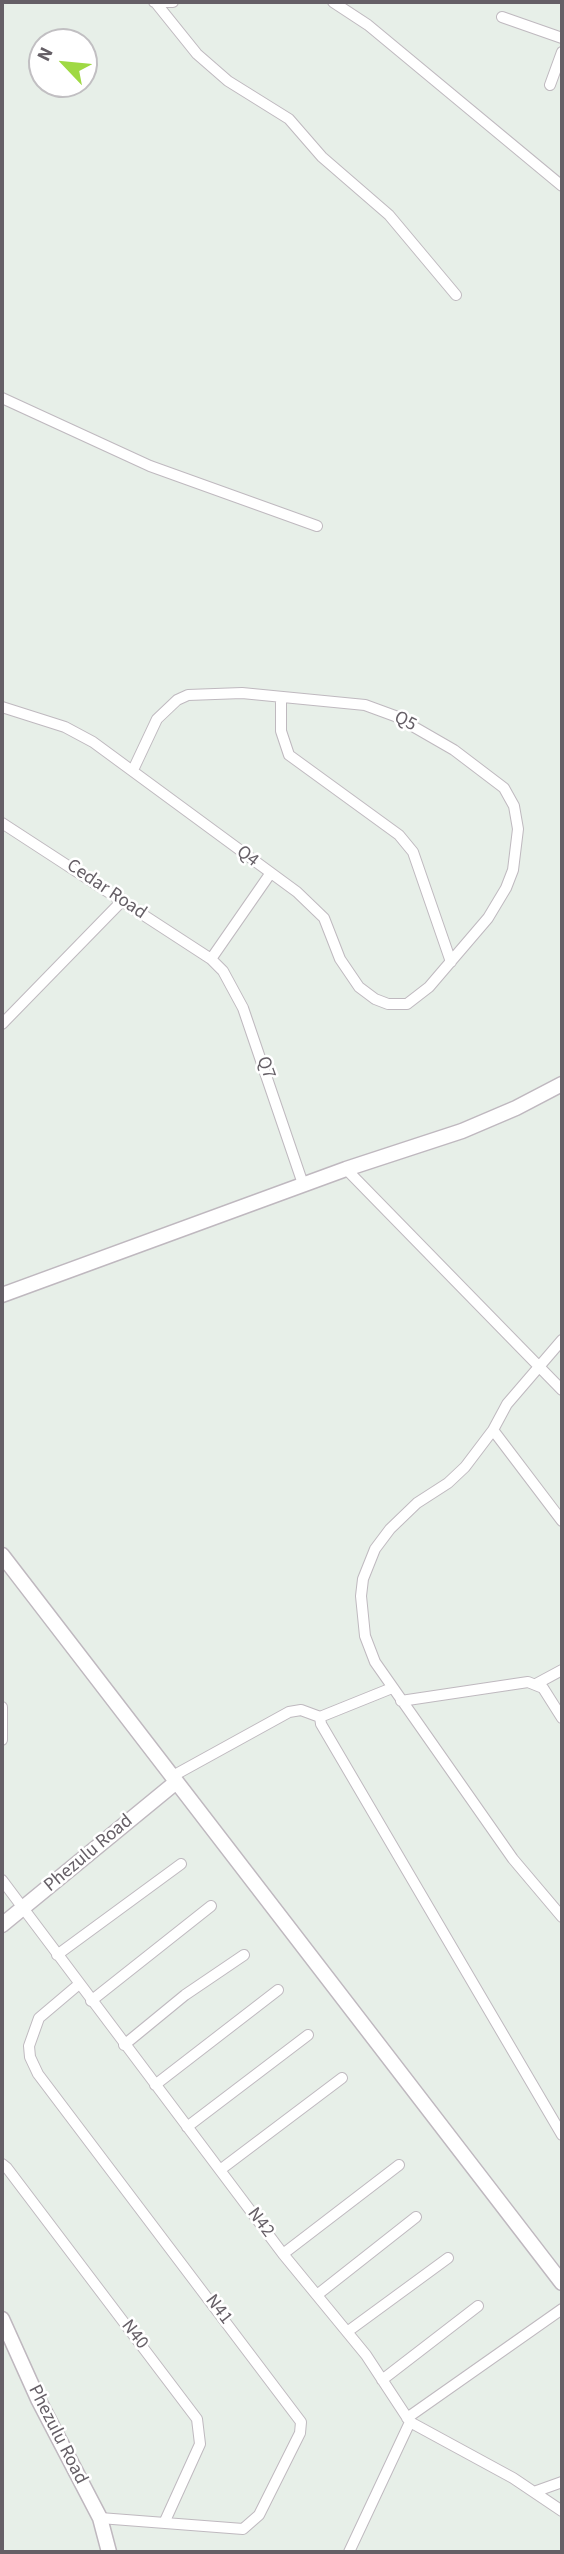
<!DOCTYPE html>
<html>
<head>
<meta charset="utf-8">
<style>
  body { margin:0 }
  #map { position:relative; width:564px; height:2554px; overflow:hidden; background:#e7efe8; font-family:"Source Sans 3",sans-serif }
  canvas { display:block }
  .frame { position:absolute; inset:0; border:4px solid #655f66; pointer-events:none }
  .north { position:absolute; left:28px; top:28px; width:70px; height:70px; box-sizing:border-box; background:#fff; border:2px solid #c1bfc2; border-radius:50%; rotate:296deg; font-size:19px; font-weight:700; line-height:28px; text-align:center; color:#655f66 }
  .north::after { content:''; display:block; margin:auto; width:24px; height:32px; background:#9fd943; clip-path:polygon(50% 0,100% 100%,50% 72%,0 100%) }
</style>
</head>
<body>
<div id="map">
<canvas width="564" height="2554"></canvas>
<div class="frame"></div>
<div class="north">N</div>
</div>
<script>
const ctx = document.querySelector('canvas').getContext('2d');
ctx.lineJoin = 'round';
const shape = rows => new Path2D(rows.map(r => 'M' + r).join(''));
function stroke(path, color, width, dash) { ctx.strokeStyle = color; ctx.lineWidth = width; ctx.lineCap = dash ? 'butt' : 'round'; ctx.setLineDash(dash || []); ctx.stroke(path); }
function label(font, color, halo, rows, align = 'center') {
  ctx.font = font + ' "Source Sans 3",sans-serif'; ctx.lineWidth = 5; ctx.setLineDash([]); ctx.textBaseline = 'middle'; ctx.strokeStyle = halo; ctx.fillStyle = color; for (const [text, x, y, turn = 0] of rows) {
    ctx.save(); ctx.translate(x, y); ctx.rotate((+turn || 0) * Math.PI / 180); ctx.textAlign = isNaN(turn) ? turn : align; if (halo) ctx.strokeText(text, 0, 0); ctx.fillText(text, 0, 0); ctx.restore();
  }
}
const street = shape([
  [154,2,173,2],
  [333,2,368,25,562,186],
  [156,3,197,54,228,81,289,119,322,157,389,215,456,295],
  [502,17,562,38],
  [550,85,562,52],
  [2,398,150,466,317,526],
  [281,698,281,731,289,755,399,835,413,852,451,962],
  [2,707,65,727,93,742,297,892,324,918,340,959,359,987,375,999,388,1004,407,1004,429,987,488,918,506,888,513,870,518,829,514,806,504,788,454,750,395,716,365,705,242,693,188,695,177,700,157,719,133,770],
  [2,823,211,959,223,971,243,1008,303,1184],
  [211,959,270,874],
  [2,1024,121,902],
  [346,1169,562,1390],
  [562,1340,507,1404,493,1430,465,1467,448,1483,417,1503,390,1529,375,1549,363,1579,361,1596,365,1636,375,1662,513,1859,562,1917],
  [493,1430,562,1521],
  [536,1684,562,1670],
  [392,1688,320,1717,321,1724,562,2135],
  [401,1701,528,1682,543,1688,562,1718],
  [2,1707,2,1740],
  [171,1777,289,1712,301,1710,320,1717],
  [2,1880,283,2254,366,2355,410,2422,349,2552],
  [57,1955,181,1864],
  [78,1985,39,2018,29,2046,30,2057,38,2074,301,2422,300,2433,259,2515,243,2529,100,2518],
  [91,2001,211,1906],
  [124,2045,185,1995,244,1955],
  [155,2085,278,1990],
  [187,2127,308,2035],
  [2,2164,7,2168,197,2419,200,2444,165,2521],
  [220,2170,342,2078],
  [283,2254,399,2165],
  [317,2295,416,2217],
  [347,2332,448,2258],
  [382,2380,478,2306],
  [407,2418,562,2309],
  [410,2422,513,2478,562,2511],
  [534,2492,562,2482]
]);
const secondary = shape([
  [2,1295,346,1169,462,1131,516,1108,562,1084],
  [2,1555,562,2283],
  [2,1925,175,1783],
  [2,2319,38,2399,100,2518,109,2552]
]);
stroke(street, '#bfb9bf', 12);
stroke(secondary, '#bfb8bf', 17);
stroke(street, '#fff', 10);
stroke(secondary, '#fff', 14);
label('19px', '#655f66', '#fff', [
  ["Q5",405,722,27],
  ["Q4",247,857,37],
  ["Cedar Road",106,890,34],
  ["Q7",265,1068,70],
  ["Phezulu Road",89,1854,-40],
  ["N42",260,2223,53],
  ["N41",218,2310,53],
  ["N40",134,2335,52],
  ["Phezulu Road",57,2435,63]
]);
</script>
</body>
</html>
